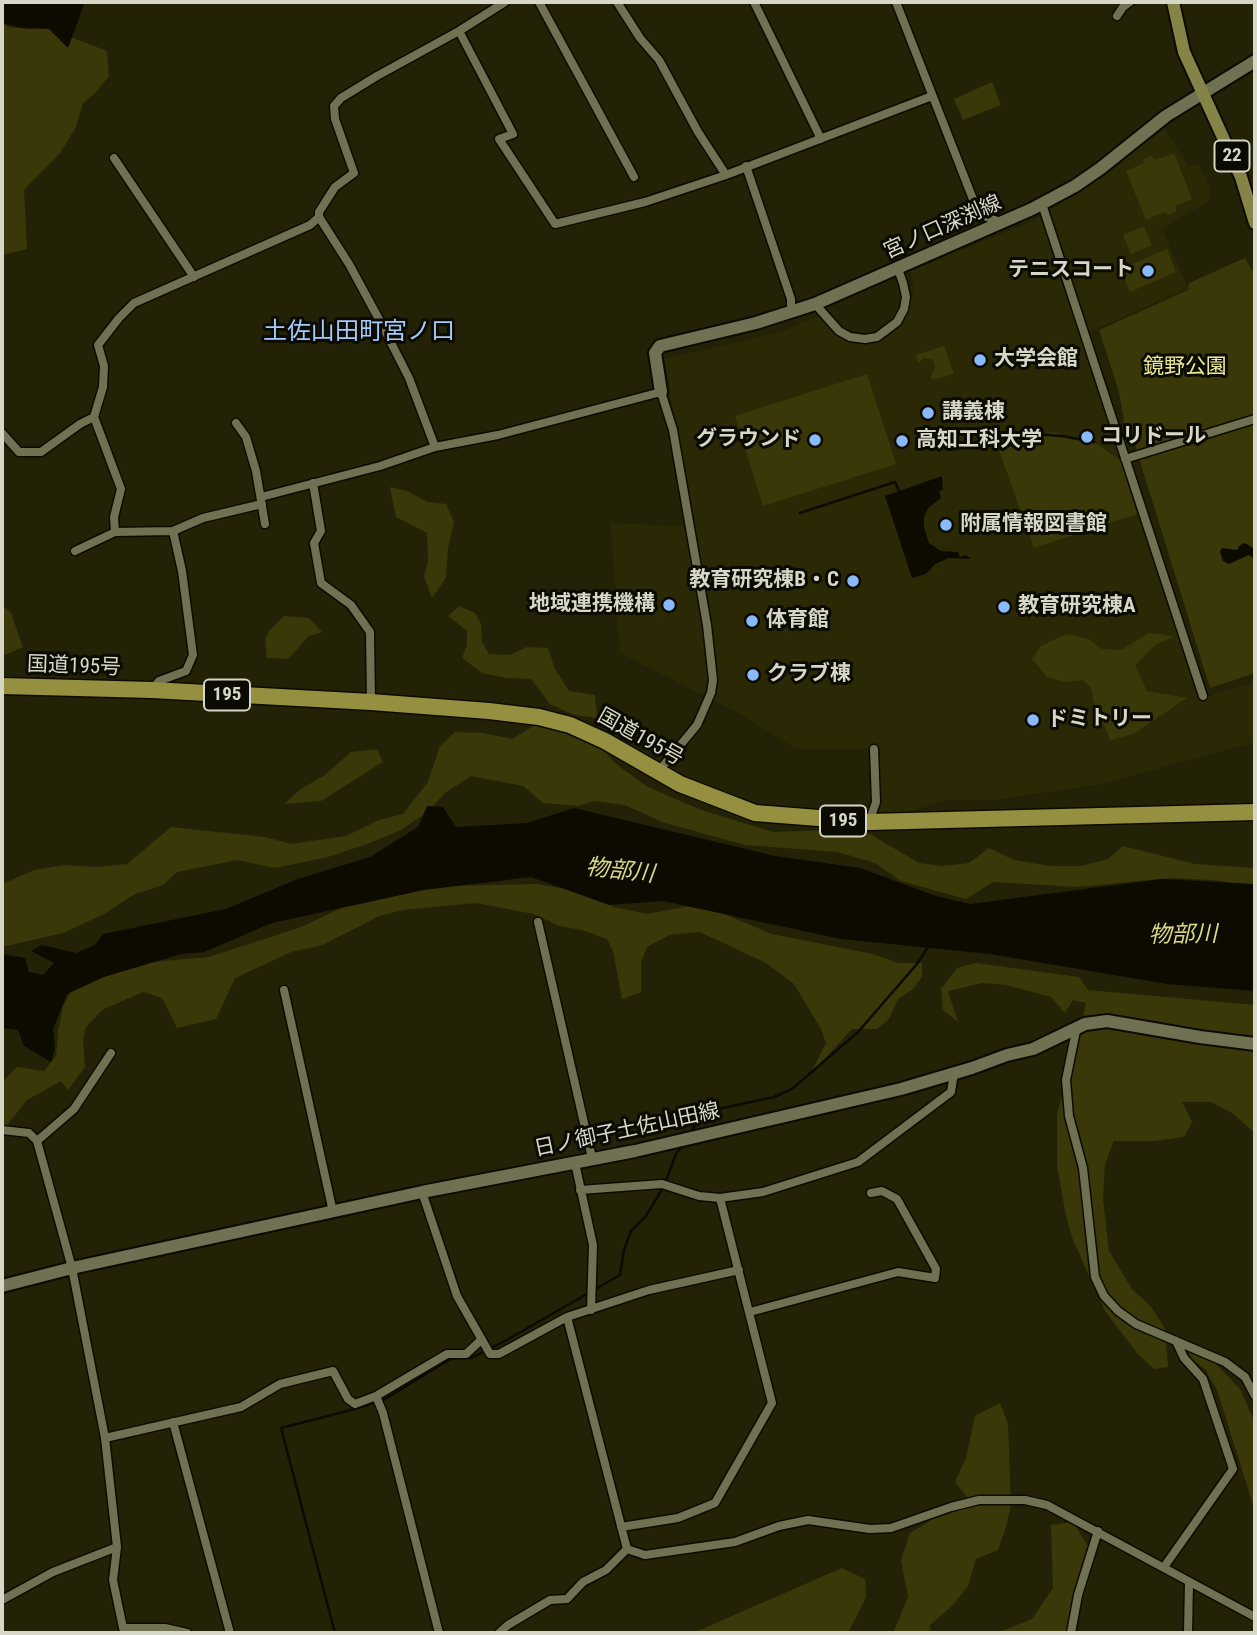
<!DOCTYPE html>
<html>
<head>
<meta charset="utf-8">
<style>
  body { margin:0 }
  #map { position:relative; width:1257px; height:1635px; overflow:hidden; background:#232207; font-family:"Roboto Condensed",sans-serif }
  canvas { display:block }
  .frame { position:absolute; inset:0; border:4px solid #d7d7c7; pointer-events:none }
</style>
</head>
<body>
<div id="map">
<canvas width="1257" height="1635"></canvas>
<div class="frame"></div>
</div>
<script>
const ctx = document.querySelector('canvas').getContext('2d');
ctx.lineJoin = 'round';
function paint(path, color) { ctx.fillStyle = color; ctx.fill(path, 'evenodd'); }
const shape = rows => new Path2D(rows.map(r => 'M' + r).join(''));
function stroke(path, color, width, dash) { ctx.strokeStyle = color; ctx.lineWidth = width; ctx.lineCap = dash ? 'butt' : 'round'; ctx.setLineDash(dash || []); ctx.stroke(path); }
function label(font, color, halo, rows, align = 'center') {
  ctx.font = font + ' "Roboto Condensed","Noto Sans JP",sans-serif'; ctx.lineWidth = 6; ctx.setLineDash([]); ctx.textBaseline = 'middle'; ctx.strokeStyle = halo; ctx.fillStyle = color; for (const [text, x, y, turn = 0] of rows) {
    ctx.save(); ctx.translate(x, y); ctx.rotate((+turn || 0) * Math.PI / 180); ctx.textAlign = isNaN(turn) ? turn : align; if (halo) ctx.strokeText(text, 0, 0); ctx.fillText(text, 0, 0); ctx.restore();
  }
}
paint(shape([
  [1164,129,1189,167,1199,164,1210,189,1209,201,1162,229,1188,288,1089,332,1206,697,1255,682,1255,742,1101,784,995,800,947,800,909,812,876,818,871,749,796,749,743,715,620,653,610,523,695,527,664,359,781,332,820,315,844,338,869,343,902,325,915,286,911,271,1035,220]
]), '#2b2905');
paint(shape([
  [2,22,8,27,31,29,45,25,66,42,73,38,107,51,109,76,95,93,83,103,76,127,60,153,24,190,27,249,2,255],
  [992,82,1001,105,963,120,954,99],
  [1174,153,1192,199,1176,206,1176,211,1168,215,1164,212,1146,220,1126,171,1144,163,1143,159,1152,156,1155,160],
  [1144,226,1152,245,1131,254,1123,235],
  [1167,249,1176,272,1130,292,1120,269],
  [1245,258,1252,270,1255,270,1255,673,1210,688,1135,445,1123,446,1124,420,1119,392,1099,330,1188,290,1189,283],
  [944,346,954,374,932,380,931,377,935,369,933,360,924,358,918,363,916,355],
  [867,374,896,464,763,506,735,416],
  [1053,432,1097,444,1121,461,1137,514,1034,548,996,442],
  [390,487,407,491,428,502,446,504,454,522,448,548,446,578,432,598,424,576,428,561,427,533,396,517],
  [2,605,11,613,23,647,5,655,2,654],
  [459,606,475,613,481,624,482,642,489,654,510,655,527,647,548,648,555,669,569,691,595,695,597,718,574,715,550,704,531,679,507,678,482,673,462,658,467,645,467,631,448,616],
  [284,616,309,618,322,632,309,636,288,659,267,658,265,640,269,631],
  [1149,633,1175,636,1155,645,1135,666,1147,691,1187,698,1133,734,1110,740,1094,702,1091,688,1083,680,1066,682,1047,677,1032,659,1041,646,1066,634,1089,639,1102,649,1121,650],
  [537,724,565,727,594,740,616,764,648,787,701,810,773,832,834,830,870,834,919,863,943,866,969,863,989,848,1014,860,1050,866,1081,866,1108,859,1123,846,1195,864,1255,868,1255,887,1213,880,1169,878,1077,887,993,882,966,899,901,881,875,863,838,852,745,845,662,822,625,805,594,801,579,806,543,803,523,786,471,776,445,793,425,814,399,831,367,844,328,857,275,868,237,860,177,872,163,885,135,894,104,914,63,933,2,947,2,884,34,870,64,865,95,867,127,864,171,827,265,837,291,844,346,836,379,820,403,814,428,782,440,746,455,732,482,733,512,739],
  [377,749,383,762,321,801,284,804,301,789,325,775,351,752],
  [537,884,577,891,614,907,647,914,684,907,707,907,772,934,873,954,898,963,922,963,922,977,913,989,898,999,889,1019,877,1029,852,1029,810,1075,826,1043,821,1029,794,984,766,963,700,932,670,935,647,947,641,962,641,992,622,999,613,951,607,939,582,930,559,926,534,914,476,903,403,910,379,916,323,945,291,952,235,978,216,1019,177,1028,162,998,143,992,102,1010,86,1027,83,1040,85,1067,68,1090,61,1081,27,1100,5,1128,2,1128,2,1082,17,1067,44,1071,56,1056,58,1031,63,1007,75,983,141,963,209,957,301,927,367,896,446,886],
  [976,963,1079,977,1088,990,1255,1005,1255,1133,1232,1113,1211,1102,1182,1102,1192,1122,1184,1137,1155,1141,1114,1141,1105,1164,1103,1198,1109,1251,1132,1289,1152,1308,1165,1329,1168,1367,1154,1369,1137,1353,1105,1311,1073,1240,1066,1216,1057,1165,1057,1114,1081,1027,1086,1003,1073,1000,1065,1013,1051,997,1006,985,982,983,948,991,958,1022,943,1010,941,989,957,968],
  [1189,1352,1215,1363,1240,1389,1255,1423,1255,1511,1217,1390,1205,1369,1191,1359],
  [1000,1403,1008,1424,1011,1505,1006,1527,998,1550,976,1559,968,1586,952,1606,930,1625,931,1633,893,1633,908,1597,901,1560,910,1533,968,1498,955,1482,966,1458,975,1416],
  [1073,1522,1095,1558,1073,1633,997,1633,1032,1619,1053,1588,1051,1525],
  [842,1568,865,1579,866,1597,848,1633,693,1633]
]), '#3a3808');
paint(shape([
  [2,2,85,2,68,48,49,29,21,28,2,23],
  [942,476,943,490,939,491,941,498,928,508,924,517,924,527,929,543,941,551,958,552,960,557,966,555,971,559,949,558,935,564,926,574,912,578,885,496],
  [1245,543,1255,549,1255,559,1249,555,1229,564,1223,561,1220,552,1222,548,1237,550,1240,545],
  [427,806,443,807,456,827,527,823,574,808,775,856,860,868,936,896,970,904,1162,879,1255,884,1255,991,1167,984,990,954,841,939,663,901,609,905,531,877,424,890,272,923,204,952,181,954,104,977,67,994,53,1029,55,1048,51,1062,24,1046,18,1030,2,1028,2,954,25,958,29,972,43,975,54,963,31,951,42,945,76,953,95,945,103,934,226,909,298,879,370,857,418,827]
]), '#0d0b00');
stroke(shape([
  [982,442,1021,433,1062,436,1094,442],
  [800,513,895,482,899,491],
  [691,1132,701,1115,714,1110,774,1097,792,1089,858,1032,917,964,928,947],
  [335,1633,281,1428,355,1409,385,1399,452,1358,471,1358,505,1341,620,1275,624,1250,631,1231,646,1216,664,1186,676,1154,682,1146]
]), '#0d0b00', 2.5);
const street = shape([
  [539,2,634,177],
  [617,2,640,38,659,60,698,132,726,175],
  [754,2,821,139],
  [896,2,976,207,984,216,1000,222],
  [1117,16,1123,7,1130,2],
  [459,31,513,134,499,139,555,224,645,202,726,175,932,96],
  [114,158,194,277],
  [746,166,791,299,791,312],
  [1042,204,1203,696],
  [319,217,349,264,381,323,409,378,435,447],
  [815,304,839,331,850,337,865,339,877,337,897,322,904,309,906,297,903,283,898,269],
  [236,423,246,437,256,471,265,524],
  [2,433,19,452,41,452,80,424,94,417],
  [1125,459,1255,419],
  [313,483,321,531,314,543,321,583,351,605,370,632,371,702],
  [261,497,380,466,435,447,498,435,661,392,673,430,707,625,713,680,711,693,697,725,658,772],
  [115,532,114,517,121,489,94,417,103,387,104,366,98,345,119,318,134,303,310,225,319,217,319,212,335,187,354,173,335,119,334,106,341,98,377,76,459,31,505,2],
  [75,551,115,532,173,531,203,518,262,504],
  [153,689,159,681,186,671,193,655,182,571,173,531],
  [869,822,876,802,874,749],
  [538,922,592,1158],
  [284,990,333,1212],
  [1077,1026,1066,1080,1069,1116,1083,1168,1095,1277,1104,1296,1118,1311,1136,1324,1225,1362,1245,1377,1255,1396],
  [2,1130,29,1133,37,1141,72,1268,105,1438,117,1547,113,1580,123,1628,129,1633],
  [37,1141,74,1109,111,1053],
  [575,1163,593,1245,591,1310],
  [580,1190,662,1184,699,1196,720,1198,763,1192,858,1162,951,1092,954,1073],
  [422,1192,457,1296,490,1354,499,1354,567,1317,649,1290,739,1270],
  [750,1312,898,1272,935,1278,936,1269,897,1199,882,1191,871,1193],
  [567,1317,627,1549],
  [376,1396,383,1413,439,1633],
  [173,1422,230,1633],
  [105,1438,241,1407,280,1384,333,1371,348,1399,355,1404,376,1396,447,1354,466,1354,481,1340],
  [621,1527,678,1518,715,1503,772,1403,720,1198],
  [627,1549,645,1555,735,1542,779,1526,808,1520,870,1529,891,1528,951,1507,979,1500,1025,1500,1047,1505,1255,1617],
  [1164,1567,1233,1469,1203,1379,1184,1358,1176,1341],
  [2,1600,53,1572,117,1547],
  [123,1628,165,1628,187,1633],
  [499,1633,508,1625,550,1600,567,1599,583,1582,606,1570,627,1549],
  [1071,1633,1078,1595,1098,1531],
  [1188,1633,1189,1582]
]);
const secondary = shape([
  [661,392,655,353,660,346,756,323,815,304,1032,209,1075,186,1101,168,1166,116,1255,61],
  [2,1286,72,1268,422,1192,635,1151,901,1089,972,1068,1007,1055,1033,1049,1085,1024,1107,1021,1200,1037,1255,1044]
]);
const primary = shape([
  [1173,2,1184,52,1241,177,1255,223]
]);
const highway = shape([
  [2,686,152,690,371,702,489,711,539,717,570,725,605,741,680,784,755,813,869,822,1255,812]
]);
stroke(street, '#0d0b00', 11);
stroke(secondary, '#0d0b00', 16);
stroke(primary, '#0d0b00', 16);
stroke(highway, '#0d0b00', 19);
stroke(street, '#707052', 8);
stroke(secondary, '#707052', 12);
stroke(primary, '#868347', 12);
stroke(highway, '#94903f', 16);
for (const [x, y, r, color] of [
  [1148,271,7,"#8abafc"],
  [980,360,7,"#8abafc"],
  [928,413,7,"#8abafc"],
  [1087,437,7,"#8abafc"],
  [815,440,7,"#8abafc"],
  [902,441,7,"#8abafc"],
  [946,525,7,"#8abafc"],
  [853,581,7,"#8abafc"],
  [669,605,7,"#8abafc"],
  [1004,607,7,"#8abafc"],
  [752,621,7,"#8abafc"],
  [753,675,7,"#8abafc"],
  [1033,720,7,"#8abafc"]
]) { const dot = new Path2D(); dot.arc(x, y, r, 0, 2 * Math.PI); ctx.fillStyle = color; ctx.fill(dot); stroke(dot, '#0b0b03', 2.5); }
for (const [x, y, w] of [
  [1232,156,35],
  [227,695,46],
  [843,821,46]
]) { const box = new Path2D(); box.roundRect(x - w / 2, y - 15.5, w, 31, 5); ctx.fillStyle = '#0b0b03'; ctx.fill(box); stroke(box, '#d7d7c7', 2); }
label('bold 19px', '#d7d7c7', null, [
  ["22",1232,156],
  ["195",227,695],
  ["195",843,821]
]);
label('21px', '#d7d7c7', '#0b0b03', [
  ["宮ノ口深渕線",943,228,-24],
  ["国道195号",74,667,2],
  ["国道195号",640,738,29],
  ["日ノ御子土佐山田線",627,1131,-12]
]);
label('bold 21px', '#d7d7c7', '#0b0b03', [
  ["テニスコート",1134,271,"right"],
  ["大学会館",994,360],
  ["講義棟",942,413],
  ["コリドール",1101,437],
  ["グラウンド",801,440,"right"],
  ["高知工科大学",916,441],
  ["附属情報図書館",960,525],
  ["教育研究棟B・C",839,581,"right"],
  ["地域連携機構",655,605,"right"],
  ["教育研究棟A",1018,607],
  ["体育館",766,621],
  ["クラブ棟",767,675],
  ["ドミトリー",1047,720]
], 'left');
label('21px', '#ebe995', '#0b0b03', [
  ["鏡野公園",1185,368]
]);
label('italic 23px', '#dad884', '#0b0b03', [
  ["物部川",620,872,6],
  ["物部川",1183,936,-1]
]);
label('24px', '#a5c9fa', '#0b0b03', [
  ["土佐山田町宮ノ口",359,333]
]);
</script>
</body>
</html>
